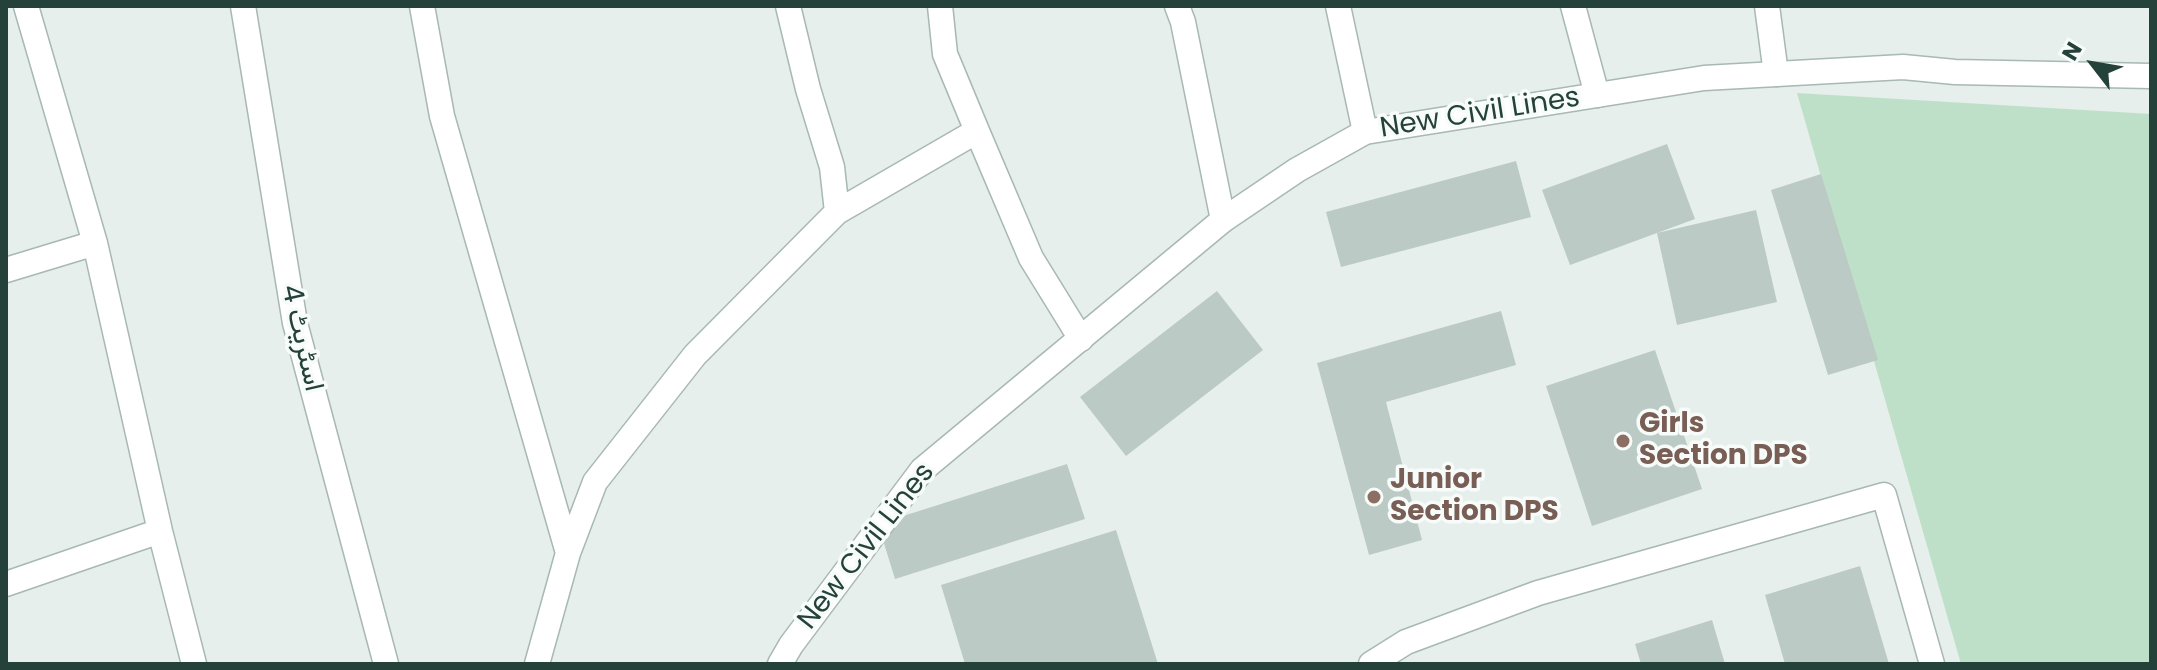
<!DOCTYPE html>
<html>
<head>
<meta charset="utf-8">
<style>
  body { margin:0 }
  #map { position:relative; width:2157px; height:670px; overflow:hidden; background:#e6efeb; font-family:Poppins,sans-serif }
  canvas { display:block }
  .frame { position:absolute; inset:0; border:8px solid #24423a; pointer-events:none }
  .north { position:absolute; left:2053px; top:24px; width:80px; height:80px; -webkit-text-stroke:6px #f7fbf9; paint-order:stroke; rotate:301deg; font-size:22px; font-weight:700; line-height:32px; text-align:center; color:#24423a }
  .north::after { content:''; display:block; margin:auto; width:28px; height:36px; background:#24423a; clip-path:polygon(50% 0,100% 100%,50% 72%,0 100%) }
</style>
</head>
<body>
<div id="map">
<canvas width="2157" height="670"></canvas>
<div class="frame"></div>
<div class="north">N</div>
</div>
<script>
const ctx = document.querySelector('canvas').getContext('2d');
ctx.lineJoin = 'round';
function paint(path, color) { ctx.fillStyle = color; ctx.fill(path, 'evenodd'); }
const shape = rows => new Path2D(rows.map(r => 'M' + r).join(''));
function stroke(path, color, width, dash) { ctx.strokeStyle = color; ctx.lineWidth = width; ctx.lineCap = dash ? 'butt' : 'round'; ctx.setLineDash(dash || []); ctx.stroke(path); }
function label(font, color, halo, rows, align = 'center') {
  ctx.font = font + ' Poppins,Vazirmatn,sans-serif'; ctx.lineWidth = 7; ctx.setLineDash([]); ctx.textBaseline = 'middle'; ctx.strokeStyle = halo; ctx.fillStyle = color; for (const [text, x, y, turn = 0] of rows) {
    ctx.save(); ctx.translate(x, y); ctx.rotate((+turn || 0) * Math.PI / 180); ctx.textAlign = isNaN(turn) ? turn : align; if (halo) ctx.strokeText(text, 0, 0); ctx.fillText(text, 0, 0); ctx.restore();
  }
}
paint(shape([
  [1797,93,2151,114,2151,664,1961,664]
]), '#bfe0c8');
paint(shape([
  [1667,144,1695,219,1570,265,1542,190],
  [1516,161,1531,217,1341,267,1326,212],
  [1821,174,1878,360,1828,375,1771,190],
  [1756,210,1777,302,1677,325,1657,233],
  [1217,291,1263,350,1126,456,1080,397],
  [1501,311,1516,365,1386,402,1422,540,1369,555,1317,363],
  [1655,350,1702,489,1592,526,1546,386],
  [1067,464,1085,519,895,579,878,524],
  [1116,530,1158,664,965,664,941,585],
  [1860,566,1889,664,1785,664,1765,595],
  [1712,620,1725,664,1641,664,1635,644]
]), '#bbcac4');
const minor = shape([
  [26,6,95,243,160,531,194,664],
  [243,6,295,323,386,664],
  [422,6,442,116,568,553],
  [788,6,808,89,832,167,837,212],
  [940,6,945,54,977,131,1031,258,1081,339],
  [1177,6,1183,22,1223,220],
  [1338,6,1365,132],
  [1573,6,1597,95],
  [1767,6,1776,74],
  [6,270,95,243],
  [6,584,160,531],
  [537,664,568,553,595,482,695,355,837,212,977,131],
  [1371,664,1406,642,1538,593,1884,495,1932,664]
]);
const tertiary = shape([
  [780,664,791,645,922,470,1223,220,1297,170,1365,132,1704,78,1903,67,1955,72,2151,76]
]);
stroke(minor, '#a8b8b2', 27);
stroke(tertiary, '#a8b8b2', 27);
stroke(minor, '#fff', 24);
stroke(tertiary, '#fff', 24);
for (const [x, y, r, color] of [
  [1623,441,8,"#8d6e63"],
  [1374,497,8,"#8d6e63"]
]) { const dot = new Path2D(); dot.arc(x, y, r, 0, 2 * Math.PI); ctx.fillStyle = color; ctx.fill(dot); stroke(dot, '#f7fbf9', 3); }
label('28px', '#24423a', '#f7fbf9', [
  ["New Civil Lines",1480,114,-9],
  ["اسٹریٹ 4",301,338,77],
  ["New Civil Lines",867,547,-52]
]);
label('bold 28px', '#785e54', '#f7fbf9', [
  ["Girls",1639,425],
  ["Section DPS",1639,457],
  ["Junior",1390,481],
  ["Section DPS",1390,513]
], 'left');
</script>
</body>
</html>
